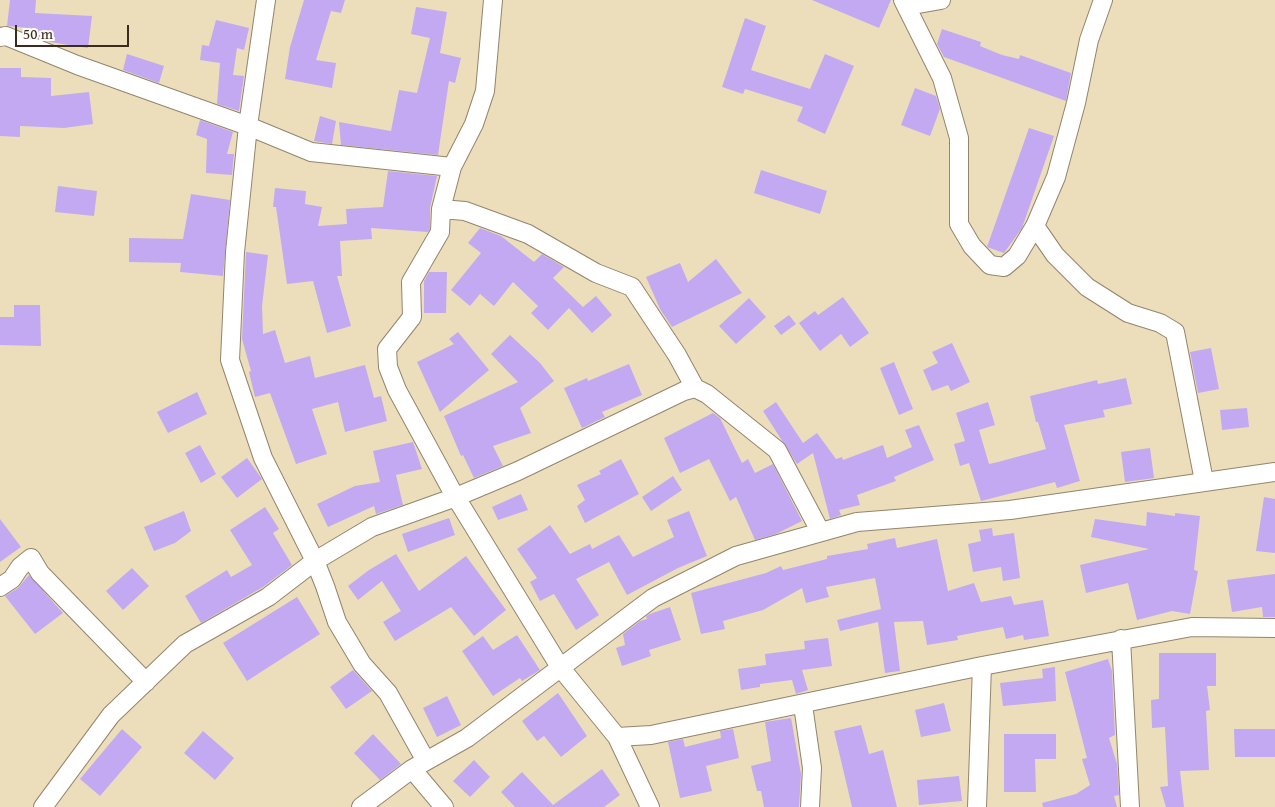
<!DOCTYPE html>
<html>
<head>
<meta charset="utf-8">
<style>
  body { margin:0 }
  #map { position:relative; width:1275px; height:807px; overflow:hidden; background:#eddebb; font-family:"Gentium Book Plus",serif }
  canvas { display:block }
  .scale { position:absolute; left:15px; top:25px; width:114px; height:22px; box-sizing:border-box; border:2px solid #3b2a1e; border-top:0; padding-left:6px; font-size:15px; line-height:18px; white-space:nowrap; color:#3b2a1e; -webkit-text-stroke:4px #fdfcf7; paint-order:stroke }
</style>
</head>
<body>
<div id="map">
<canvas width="1275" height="807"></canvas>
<div class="scale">50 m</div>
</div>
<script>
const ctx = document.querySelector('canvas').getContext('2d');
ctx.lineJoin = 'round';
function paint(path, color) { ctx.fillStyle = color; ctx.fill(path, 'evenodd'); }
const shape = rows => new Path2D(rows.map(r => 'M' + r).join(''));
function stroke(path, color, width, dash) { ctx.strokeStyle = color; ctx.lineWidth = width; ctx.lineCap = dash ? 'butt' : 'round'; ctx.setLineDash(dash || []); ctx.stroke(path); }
paint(shape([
  [10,0,36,0,35,13,92,16,88,48,50,42,37,37,38,29,7,26],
  [304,0,345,0,341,13,331,11,316,60,336,63,332,88,285,79,290,47],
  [812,0,891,0,879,28],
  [416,7,447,12,440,53,461,58,455,83,449,81,438,155,341,145,339,122,391,131,399,90,417,93,430,38,411,34],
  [745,18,766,26,751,70,810,89,825,54,854,66,825,134,797,121,803,107,745,89,743,94,722,87],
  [216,20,249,28,244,50,237,48,233,75,244,76,239,111,217,104,220,63,200,60,202,45,209,46],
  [942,29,981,42,980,46,1002,55,1019,59,1020,55,1071,73,1066,101,944,57,937,44],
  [127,54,164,66,159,83,123,70],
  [0,68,21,68,21,77,51,78,51,96,89,92,93,124,64,128,20,126,20,137,0,136],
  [915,88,936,96,940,109,930,136,901,125],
  [320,116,336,121,332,144,314,141],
  [200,120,233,132,227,154,234,154,232,175,206,173,207,139,196,135],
  [1029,128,1054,136,1022,228,1004,253,987,247],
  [761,170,827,191,820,214,754,193],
  [388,171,437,176,430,208,430,229,428,232,371,228,372,239,340,241,342,276,337,276,351,326,327,333,313,281,287,284,276,207,273,207,275,188,306,191,305,204,322,207,318,226,347,224,346,209,383,207],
  [58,186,97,191,94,216,55,212],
  [191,194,230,200,223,276,180,272,181,263,129,262,129,238,183,239],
  [480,228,501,236,534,262,542,254,564,267,553,278,583,307,596,296,612,315,592,333,569,308,548,330,531,313,538,306,513,282,494,306,480,294,470,306,451,290,481,253,468,243],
  [246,252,268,255,262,306,263,334,275,330,285,363,310,356,315,378,365,365,374,398,381,396,387,421,345,432,338,402,312,409,327,454,296,464,270,393,255,397,249,372,251,371,242,339],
  [716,259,742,293,672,327,660,309,646,277,680,263,688,282],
  [429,272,447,272,446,313,424,313,424,281],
  [843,297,869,333,850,347,841,334,820,351,799,323,815,311,818,315],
  [749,298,766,317,736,344,719,326],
  [14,305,40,305,41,346,0,345,0,317,14,317],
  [789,315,796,324,781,335,774,326],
  [458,332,489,370,440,412,417,362,454,344,449,339],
  [510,335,540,363,554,381,520,408,531,433,493,446,503,466,474,478,463,455,461,456,444,416,518,382,491,354],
  [952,343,970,382,951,391,948,385,932,391,923,370,938,363,932,352],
  [1211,348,1219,389,1198,393,1190,352],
  [894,362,913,409,899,415,880,368],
  [629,364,642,395,602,412,605,417,582,428,564,388,587,378,588,381],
  [1126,378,1132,404,1103,410,1105,417,1064,425,1080,481,1057,488,1055,482,981,501,969,463,960,466,954,444,965,441,956,413,988,402,995,425,979,430,989,464,998,462,1046,449,1038,422,1036,422,1030,396,1097,380,1098,384],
  [197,392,207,414,168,433,157,412],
  [776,402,803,443,817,433,836,459,842,457,843,460,883,445,887,458,912,447,905,430,919,425,934,460,894,477,896,481,857,495,860,505,839,510,841,515,830,519,813,453,797,464,763,411],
  [1247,408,1249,427,1222,430,1220,410],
  [713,413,720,418,742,463,748,459,755,473,773,464,802,521,776,534,755,540,736,497,730,501,709,459,680,473,664,438],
  [413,442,422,469,396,475,403,505,376,514,374,506,328,527,317,504,355,486,380,482,373,451],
  [200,445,216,474,201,483,185,453],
  [1150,448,1154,478,1125,482,1121,452],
  [247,458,262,479,237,498,221,477],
  [621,459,639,494,585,523,577,506,585,500,577,485,601,474,599,471],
  [673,476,682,490,651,511,642,497],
  [521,494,528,510,498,520,492,507],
  [1264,497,1275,499,1275,553,1256,551],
  [265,507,279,529,273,533,292,565,263,587,201,623,185,596,227,570,231,577,252,565,230,530],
  [184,511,191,531,175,543,154,551,144,527],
  [689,511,707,556,678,568,627,595,609,562,576,579,599,615,576,630,554,594,540,601,530,582,537,578,517,549,550,525,570,554,590,544,592,549,619,535,633,557,674,537,667,520],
  [1147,512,1175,516,1175,513,1200,516,1194,570,1198,571,1190,614,1172,611,1137,620,1128,583,1086,593,1080,565,1149,549,1091,537,1095,519,1146,526],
  [449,518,455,535,408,552,402,534],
  [0,519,21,547,0,562],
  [992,528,993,536,1014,533,1020,578,1003,581,1001,567,973,572,968,544,981,541,979,530],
  [895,538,897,548,937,539,948,591,974,583,981,602,1011,596,1014,605,1043,600,1049,636,1024,640,1023,635,1006,639,1003,627,957,636,958,640,927,645,923,621,894,622,900,671,885,673,878,622,840,631,837,620,881,609,875,578,826,587,829,597,806,603,802,588,763,610,723,621,725,629,701,634,691,593,766,573,781,566,783,570,827,559,827,556,868,549,867,544],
  [396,554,419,591,466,556,506,610,474,636,451,607,395,641,383,622,401,611,382,581,358,600,348,586,369,570],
  [132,568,149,586,123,610,106,591],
  [1275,574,1275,617,1263,617,1262,607,1232,612,1227,580],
  [29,575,63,613,35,634,5,596,18,588],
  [297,597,320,634,247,681,223,643],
  [670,607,681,640,649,650,651,656,622,666,616,648,625,645,623,634,640,621,647,619,646,616,650,614],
  [517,635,540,670,522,681,520,678,493,696,462,651,483,636,493,650],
  [828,638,832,666,802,670,808,690,796,694,792,680,760,684,760,687,741,690,738,669,766,665,765,654,805,649,804,641],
  [1159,653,1216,653,1216,686,1207,686,1210,710,1206,711,1209,770,1180,771,1184,807,1166,807,1160,787,1168,786,1165,727,1152,728,1151,700,1159,699],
  [1108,659,1112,671,1115,735,1109,738,1117,764,1119,795,1114,796,1117,807,1043,807,1042,803,1076,794,1090,785,1082,759,1087,758,1065,672],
  [1055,667,1056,701,1003,706,1000,683,1043,678,1042,669],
  [353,670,372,691,346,709,330,687],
  [558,693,587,736,561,757,544,736,537,741,522,721],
  [447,696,461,725,437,737,423,708],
  [944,703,951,731,921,737,915,710],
  [791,718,801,774,799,807,764,807,761,791,757,791,751,766,771,761,765,722],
  [861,725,869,754,883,750,897,807,852,807,834,731],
  [122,729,142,747,100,796,80,779],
  [733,729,739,758,706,766,712,791,680,798,668,742,683,739,685,747,721,738,720,731],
  [1234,729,1275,729,1275,757,1235,757],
  [203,731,234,758,215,780,184,753],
  [373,734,401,764,380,780,354,753],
  [1004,734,1056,734,1056,759,1035,759,1036,792,1004,792],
  [474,760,490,777,470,797,453,781],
  [602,769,620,795,604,807,515,807,501,792,522,772,553,805],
  [959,776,962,801,919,805,917,780]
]), '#c2a9f2');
const street = shape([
  [266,0,248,126,235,252,230,360,263,458,315,561,325,586,337,622,362,664,388,693,426,761],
  [493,0,485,91,474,124,452,167,441,209,440,232,411,282,412,317,387,349,388,367,397,390,452,491,560,667,617,737,650,807],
  [903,0,942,78,959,138,959,224,972,246,990,265,1004,267,1017,256,1035,226,1056,177,1076,103,1089,40,1103,0],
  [907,6,941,0],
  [0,37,6,36,77,65,248,126,311,152,452,167],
  [441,209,465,211,528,234,596,273,632,287,677,355,695,388],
  [1035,226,1055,255,1087,287,1128,313,1160,323,1175,332,1204,481],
  [0,587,12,579,20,567,31,558,40,573,146,682],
  [1121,639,1130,807],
  [803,705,812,768,810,807],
  [617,737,651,735,982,666,1192,627,1275,628],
  [412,769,444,807],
  [43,807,111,715,185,644,268,597,315,561,372,527,456,497,518,471,684,391,695,388,707,394,777,450,820,531],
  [361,807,412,769,467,738,653,598,736,556,857,522,1010,510,1275,472],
  [977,807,982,666]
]);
stroke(street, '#94846c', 20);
stroke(street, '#fff', 18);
</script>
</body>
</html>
